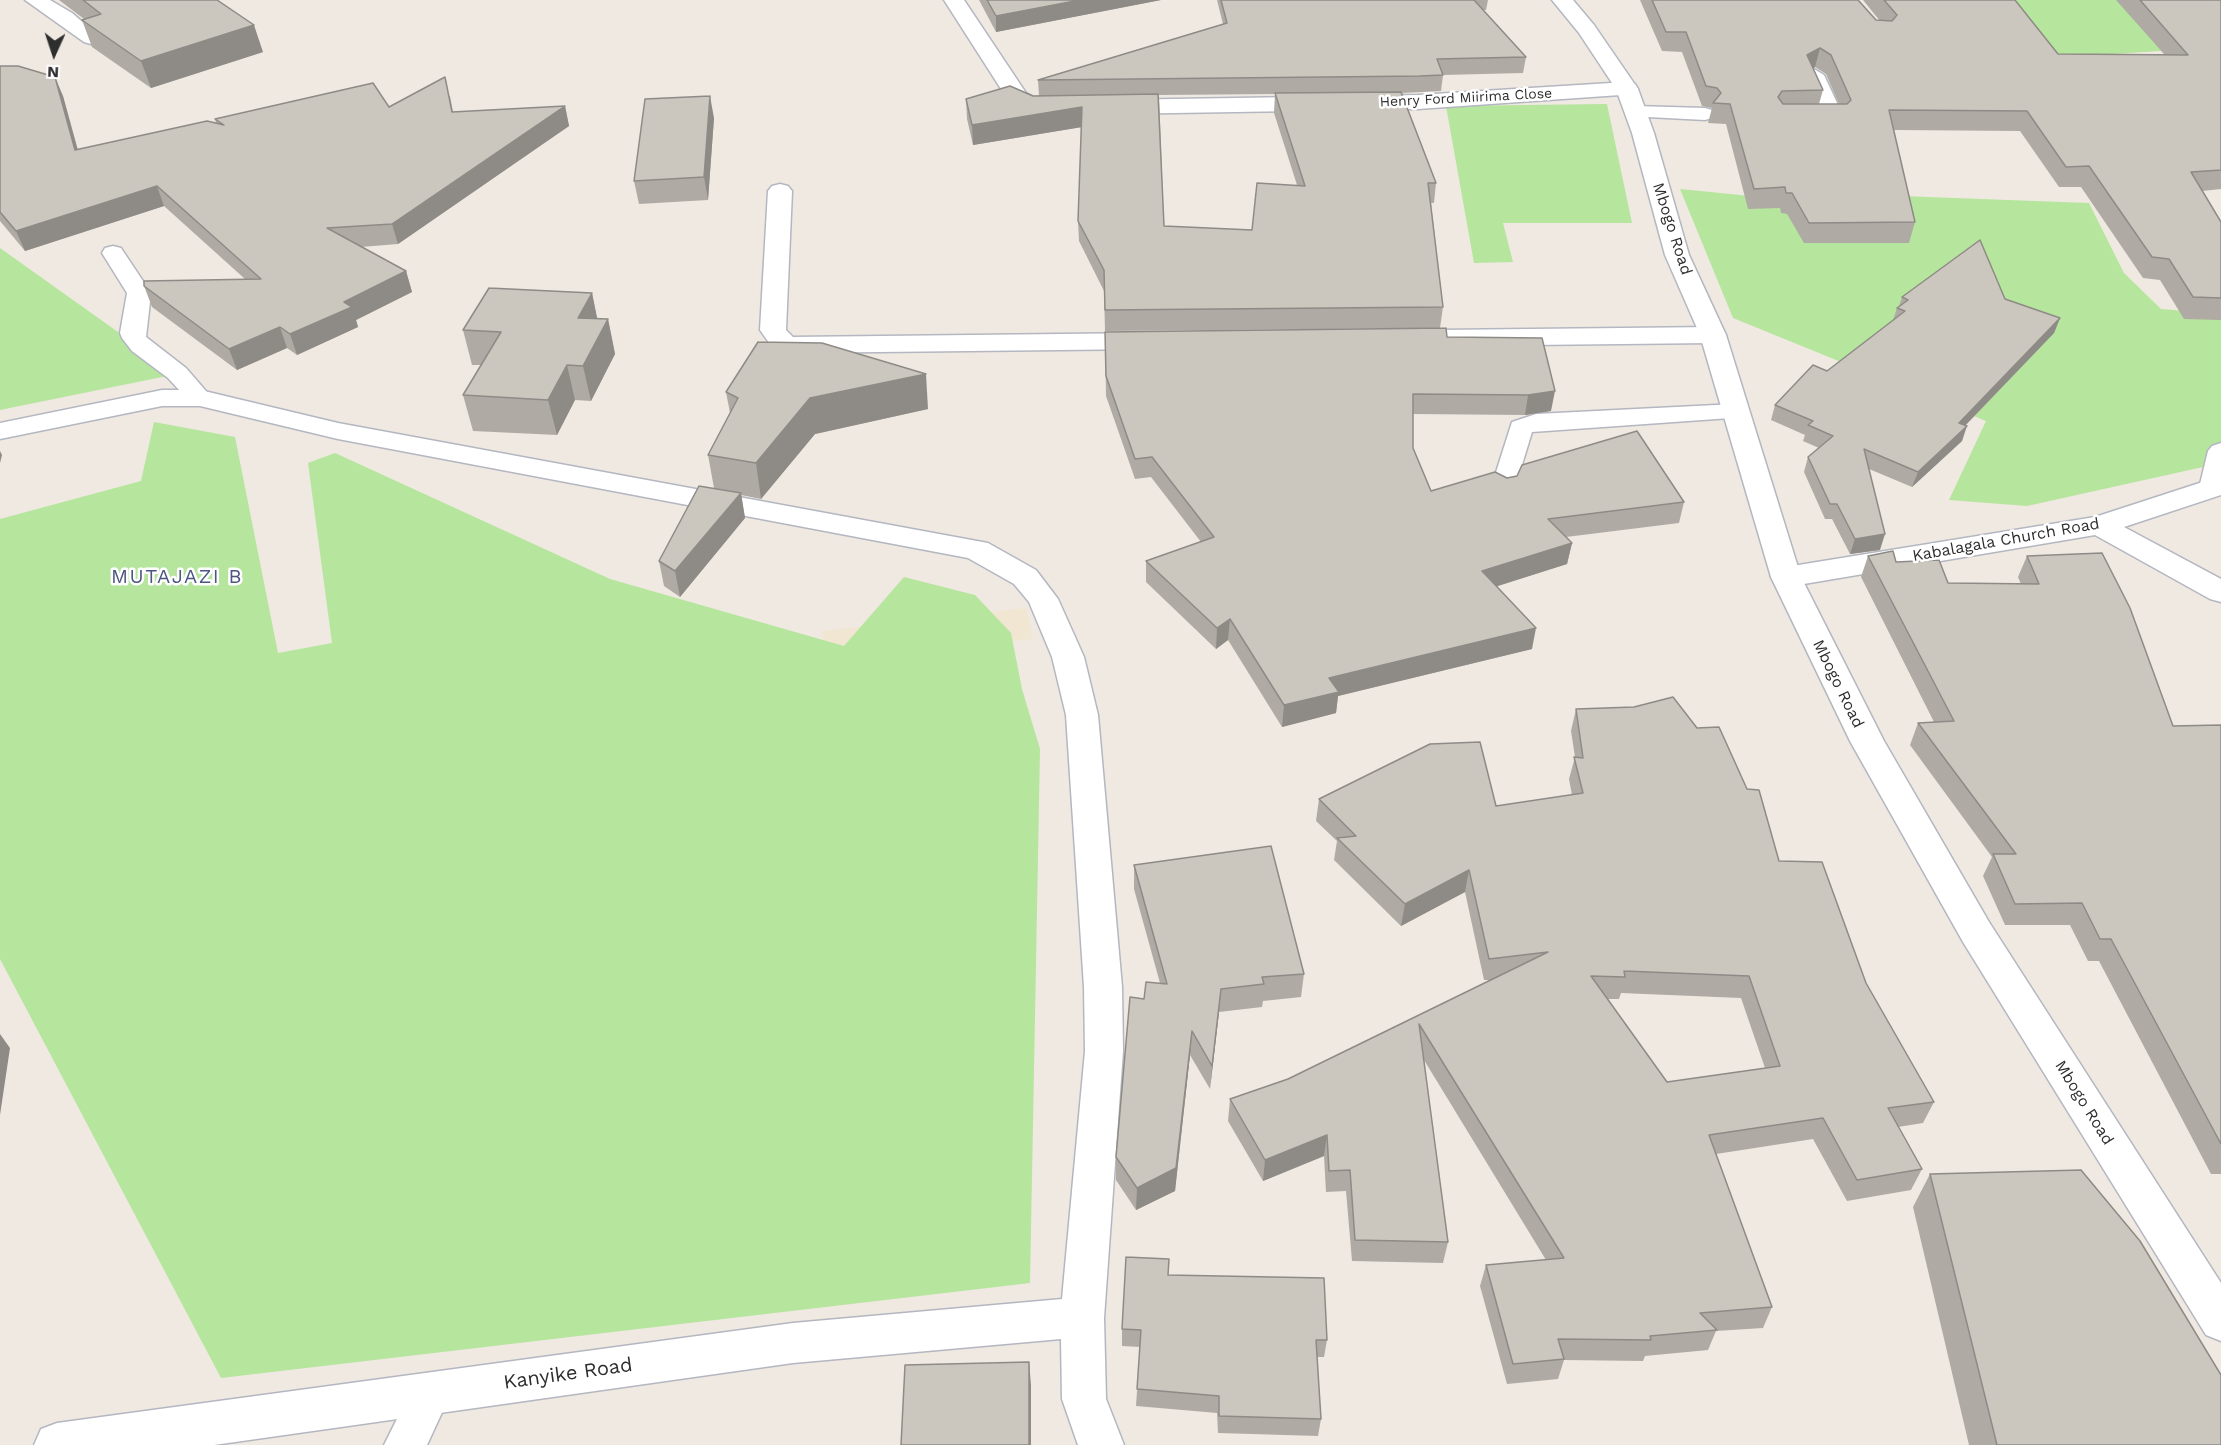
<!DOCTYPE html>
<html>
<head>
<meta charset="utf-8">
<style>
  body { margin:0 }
  #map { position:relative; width:2221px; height:1445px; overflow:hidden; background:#efe9e1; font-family:"Work Sans",sans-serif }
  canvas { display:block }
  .north { position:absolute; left:24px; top:24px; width:60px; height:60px; -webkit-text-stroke:4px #fff; paint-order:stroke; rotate:183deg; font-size:16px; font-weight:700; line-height:24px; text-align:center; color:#2e2e2e }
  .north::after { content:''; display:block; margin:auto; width:21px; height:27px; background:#2e2e2e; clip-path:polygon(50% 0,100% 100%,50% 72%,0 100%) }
</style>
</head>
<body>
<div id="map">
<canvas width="2221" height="1445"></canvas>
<div class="north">N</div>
</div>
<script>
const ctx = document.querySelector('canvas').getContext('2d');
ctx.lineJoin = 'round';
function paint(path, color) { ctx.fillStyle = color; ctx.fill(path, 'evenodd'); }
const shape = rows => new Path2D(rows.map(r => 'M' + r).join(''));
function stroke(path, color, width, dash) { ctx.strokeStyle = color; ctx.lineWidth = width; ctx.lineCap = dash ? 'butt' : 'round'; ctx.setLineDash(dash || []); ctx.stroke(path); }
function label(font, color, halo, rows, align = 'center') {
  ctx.font = font + ' "Work Sans",sans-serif'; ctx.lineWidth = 5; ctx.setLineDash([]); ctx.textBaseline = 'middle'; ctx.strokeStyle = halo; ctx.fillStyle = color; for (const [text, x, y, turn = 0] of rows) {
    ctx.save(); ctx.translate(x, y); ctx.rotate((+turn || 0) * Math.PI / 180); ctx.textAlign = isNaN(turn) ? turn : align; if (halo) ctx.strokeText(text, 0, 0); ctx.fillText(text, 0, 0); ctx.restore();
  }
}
paint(shape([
  [1026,608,1033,639,825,663,822,631]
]), '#f0e6d1');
paint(shape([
  [1998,0,2221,0,2221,47,2053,58],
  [1607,104,1632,223,1503,223,1513,262,1474,263,1446,106],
  [1680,189,1871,208,1874,195,2089,203,2124,273,2161,309,2221,314,2221,463,2027,506,1949,500,1986,421,1733,318],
  [0,248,177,374,0,410],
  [154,422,235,437,278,653,332,643,308,463,335,453,610,579,844,646,904,577,975,595,1011,633,1022,689,1040,749,1030,1283,221,1378,0,959,0,519,141,481]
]), '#b6e59e');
const service = shape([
  [1814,69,1824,75,1844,118,1841,122,1809,124,1802,122,1799,118,1802,114,1821,112,1804,75,1814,69],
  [1635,106,1705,108,1712,110,1715,114,1712,118,1705,120,1628,116,1625,112,1628,108,1635,106],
  [113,246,121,248,151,293,146,337,186,368,212,398,209,403,200,405,191,403,168,378,132,351,122,338,120,333,127,293,102,253,105,248,113,246],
  [1736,404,1745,407,1749,412,1745,417,1532,432,1513,494,1504,496,1495,494,1491,488,1512,422,1536,414,1736,404],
  [2221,443,2221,494,2212,496,2203,494,2199,488,2208,451,2212,446,2221,443],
  [431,1374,445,1379,451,1393,427,1445,384,1445,417,1379,431,1374]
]);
const minor = shape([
  [25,0,50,0,72,13,101,38,98,42,91,44,84,42,25,0],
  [944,0,964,0,1026,93,1039,100,1055,102,1058,107,1055,112,1034,113,1010,103,944,0],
  [1627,82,1635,84,1638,89,1635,94,1418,109,1113,114,1105,112,1102,107,1105,102,1113,100,1418,95,1627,82],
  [780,184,788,186,792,191,786,330,793,337,1150,333,1159,335,1163,341,1159,347,1150,349,788,353,779,351,772,347,760,330,768,191,772,186,780,184],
  [1713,327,1722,329,1726,335,1722,341,1713,343,1439,346,1430,344,1426,338,1430,332,1439,330,1713,327],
  [162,390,200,390,338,423,977,541,988,543,1036,570,1058,599,1084,657,1098,715,1122,987,1123,1051,1104,1318,1106,1399,1124,1445,1078,1445,1062,1399,1061,1339,793,1363,214,1445,34,1445,41,1429,57,1423,793,1323,1062,1299,1085,1051,1084,987,1066,715,1052,657,1029,602,1014,584,968,558,338,439,200,406,162,406,0,439,0,423,162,390],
  [2221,476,2221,495,2124,527,2221,579,2221,602,2210,599,2095,535,1786,587,1775,584,1771,577,1775,570,1786,567,2095,517,2221,476]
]);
const tertiary = shape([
  [1552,0,1573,0,1594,25,1638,89,1654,133,1689,255,1726,335,1801,577,1884,741,1989,922,2221,1283,2221,1341,2206,1335,1963,942,1850,741,1771,577,1700,335,1665,255,1632,133,1616,89,1579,33,1552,0]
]);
stroke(service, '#b4b7c1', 3);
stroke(minor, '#b4b7c1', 3);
stroke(tertiary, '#b4b7c1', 3);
paint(service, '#fff');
paint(minor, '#fff');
paint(tertiary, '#fff');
paint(shape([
  [59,0,217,0,263,52,151,88,92,47,82,20,84,19],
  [979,0,1161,0,996,32],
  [1217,0,1488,0,1486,10,1483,10,1526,57,1523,73,1443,75,1441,91,1402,93,1436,183,1434,203,1431,203,1443,307,1440,328,1105,331,1104,291,1079,241,1078,221,1082,127,973,145,967,119,966,99,1039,96,1038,80,1223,24],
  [1275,94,1274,113,1297,185,1252,230,1164,226,1159,95],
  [1640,0,1858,0,1876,20,1880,21,1863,0,2015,0,2058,54,2164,54,2116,0,2221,0,2221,189,2202,191,2221,222,2221,320,2184,319,2160,280,2143,278,2081,187,2059,187,2020,131,1894,130,1915,222,1909,243,1804,243,1787,214,1781,213,1780,208,1748,209,1726,124,1708,123,1712,108,1702,106,1682,52,1662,51],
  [1815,67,1826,74,1839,104,1819,104,1823,90,1813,68],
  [0,66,63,96,78,150,216,123,215,119,389,107,450,96,453,112,565,106,569,126,398,244,361,247,406,271,412,292,356,320,358,327,297,355,287,348,237,370,152,307,144,286,245,279,164,206,25,251,0,221],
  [714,118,708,200,639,204,634,181],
  [592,293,597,319,608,319,615,354,591,401,575,400,557,435,473,431,463,395,481,365,472,365,463,330],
  [1902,297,2005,299,2060,318,2054,333,1966,425,1962,441,1912,487,1869,469,1880,550,1850,554,1832,519,1825,519,1804,472,1808,457,1819,448,1803,441,1805,435,1771,420,1775,405,1827,371,1893,320,1897,308,1899,306],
  [1105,332,1447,337,1551,411,1525,415,1413,414,1413,448,1431,491,1507,478,1684,502,1679,523,1566,537,1572,543,1567,564,1497,586,1532,649,1338,696,1336,713,1282,727,1228,640,1216,649,1146,582,1146,561,1201,542,1151,477,1135,479,1106,396],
  [726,392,928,409,815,434,761,499,741,495,745,518,680,597,664,586,659,561,714,488,708,455,730,413],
  [1868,556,1896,562,1948,583,2021,584,2018,577,2027,556,2173,726,2221,725,2221,1174,2211,1174,2099,961,2088,961,2070,925,2005,925,1983,876,1992,857,1910,745,1918,723,1934,722,1861,577],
  [1576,709,1779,861,1866,983,1934,1102,1923,1123,1898,1127,1922,1169,1911,1190,1847,1201,1813,1139,1716,1154,1772,1307,1763,1328,1716,1331,1708,1350,1645,1356,1643,1361,1564,1360,1558,1379,1507,1384,1480,1286,1486,1265,1546,1260,1424,1060,1448,1242,1443,1263,1352,1261,1346,1191,1326,1192,1324,1156,1263,1181,1228,1121,1230,1099,1288,1079,1491,980,1484,980,1465,892,1401,926,1334,860,1337,841,1316,821,1319,799,1496,806,1572,795,1569,779,1575,757,1571,731],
  [1621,993,1741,998,1765,1068,1667,1082,1607,999,1619,999],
  [1134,865,1304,974,1301,997,1263,1001,1262,1007,1219,1012,1210,1089,1190,1055,1175,1191,1136,1210,1116,1180,1116,1157,1144,999,1160,983,1134,889],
  [1930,1174,2221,1445,1969,1445,1913,1207],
  [1168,1275,1327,1340,1324,1357,1317,1357,1321,1419,1318,1436,1218,1433,1217,1413,1136,1406,1140,1347,1122,1346,1122,1329]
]), '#afaba4');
paint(shape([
  [1080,0,1161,0,996,32,996,16],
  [254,25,263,52,151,88,141,61],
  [1820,48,1815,67,1802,74,1807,55],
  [55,77,63,96,83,170,75,150],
  [710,96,714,118,708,200,704,177],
  [565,106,569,126,398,244,392,224],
  [1082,107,1082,127,973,145,972,125],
  [157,186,164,206,25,251,16,231],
  [406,271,412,292,356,320,358,327,297,355,290,334,344,302],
  [592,293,599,327,578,318],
  [2060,318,2054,333,1953,438,1959,423],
  [608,319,615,354,591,401,583,366],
  [280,327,287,348,237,370,229,349],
  [567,365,575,400,557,435,548,400],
  [926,374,928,409,815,434,761,499,756,463,810,398],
  [1555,391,1551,411,1525,415,1528,395],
  [1967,426,1962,441,1912,487,1918,472],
  [0,451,2,455,0,463],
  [741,493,745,518,680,597,675,571],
  [1885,534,1880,550,1850,554,1855,539],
  [1572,543,1567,564,1479,592,1482,571],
  [1230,619,1228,640,1216,649,1217,628],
  [1536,628,1532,649,1338,696,1336,713,1282,727,1284,705,1329,678],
  [1469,870,1465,892,1401,926,1405,904],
  [1221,989,1219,1012,1210,1089,1212,1066],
  [1192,1031,1190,1055,1175,1191,1136,1210,1137,1188],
  [0,1034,10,1048,0,1115],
  [1327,1135,1324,1156,1263,1181,1265,1160],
  [1029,1362,1031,1385,1031,1445,1029,1445]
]), '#8e8b86');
const building = shape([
  [83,0,217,0,254,25,141,61,82,20,101,14,83,0],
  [987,0,1080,0,996,16,987,0],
  [1221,0,1474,0,1526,57,1437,59,1443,75,1420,76,1038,80,1227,23,1221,0],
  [1652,0,1858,0,1876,20,1892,21,1897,15,1884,0,2015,0,2058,54,2188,55,2140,0,2221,0,2221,170,2191,172,2221,222,2221,298,2193,297,2169,259,2152,257,2089,166,2066,167,2027,111,1889,110,1915,222,1809,223,1792,193,1786,193,1785,187,1754,189,1730,104,1713,103,1721,93,1717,88,1706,86,1686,32,1666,32,1652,0],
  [1820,48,1831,55,1851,100,1847,104,1783,104,1778,97,1782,91,1823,90,1807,55,1820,48],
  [0,66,18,66,55,77,75,150,207,121,224,125,215,119,373,83,389,107,445,77,452,112,565,106,392,224,327,228,406,271,344,302,352,307,290,334,280,327,229,349,144,286,144,281,261,279,157,186,16,231,0,212,0,66],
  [1010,86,1033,96,1158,94,1164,226,1252,230,1257,183,1305,186,1275,93,1401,92,1436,183,1428,183,1443,307,1105,310,1104,270,1078,221,1082,107,972,125,966,99,1010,86],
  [710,96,704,177,634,181,645,99,710,96],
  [1980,240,2005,299,2060,318,1959,423,1967,426,1918,472,1864,449,1885,534,1855,539,1837,504,1830,504,1808,457,1833,436,1808,425,1813,421,1775,405,1813,365,1827,371,1905,311,1897,308,1908,300,1902,297,1980,240],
  [489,288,592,293,578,318,608,319,583,366,567,365,548,400,463,395,501,332,463,330,489,288],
  [1446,328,1447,337,1542,338,1555,391,1528,395,1413,394,1413,448,1431,491,1495,472,1507,478,1517,476,1522,465,1637,431,1684,502,1548,519,1572,543,1482,571,1536,628,1329,678,1339,692,1284,705,1230,619,1217,628,1146,561,1214,537,1152,457,1135,459,1106,376,1105,332,1446,328],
  [758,342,822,343,926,374,810,398,756,463,708,455,738,398,726,392,758,342],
  [699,486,741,493,675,571,659,561,699,486],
  [1893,551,1896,562,1939,560,1948,583,2039,584,2027,556,2102,553,2130,608,2173,726,2221,725,2221,1144,2111,939,2100,939,2082,903,2015,904,1993,854,2016,854,1918,723,1954,721,1868,556,1893,551],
  [1673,697,1697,728,1719,727,1747,789,1759,790,1779,861,1822,862,1866,983,1934,1102,1888,1108,1922,1169,1857,1180,1823,1118,1709,1135,1772,1307,1700,1313,1717,1330,1650,1336,1651,1340,1558,1339,1564,1359,1513,1364,1486,1265,1564,1258,1419,1024,1448,1242,1355,1240,1350,1170,1329,1171,1327,1135,1265,1160,1230,1099,1288,1079,1548,952,1489,959,1469,870,1405,904,1337,838,1356,836,1319,799,1430,744,1480,742,1496,806,1583,793,1574,757,1583,758,1576,709,1634,707,1673,697],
  [1624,971,1749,976,1780,1066,1667,1082,1591,976,1625,977,1624,971],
  [1271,846,1304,974,1262,977,1264,984,1221,989,1212,1066,1192,1031,1176,1168,1137,1188,1116,1157,1130,997,1144,999,1146,982,1167,984,1134,865,1271,846],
  [2081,1170,2140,1241,2221,1375,2221,1445,1997,1445,1930,1174,2081,1170],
  [1126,1257,1169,1259,1168,1275,1324,1278,1327,1340,1316,1340,1321,1419,1219,1416,1219,1396,1137,1389,1141,1330,1122,1329,1126,1257],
  [1029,1362,1029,1445,901,1445,905,1365,1029,1362]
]);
paint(building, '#cbc7bf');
stroke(building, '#8e8b86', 1.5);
label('14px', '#2e2e2e', '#fff', [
  ["Henry Ford Miirima Close",1466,98,-3]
]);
label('16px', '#2e2e2e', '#fff', [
  ["Mbogo Road",1672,229,72],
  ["Kabalagala Church Road",2006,540,-10],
  ["Mbogo Road",1838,684,64],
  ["Mbogo Road",2084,1103,58]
]);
ctx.letterSpacing = '1.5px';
label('20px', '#4d5680', '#fff', [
  ["MUTAJAZI B",177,577]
]);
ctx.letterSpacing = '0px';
label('20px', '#2e2e2e', '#fff', [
  ["Kanyike Road",568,1374,-8]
]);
</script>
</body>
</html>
